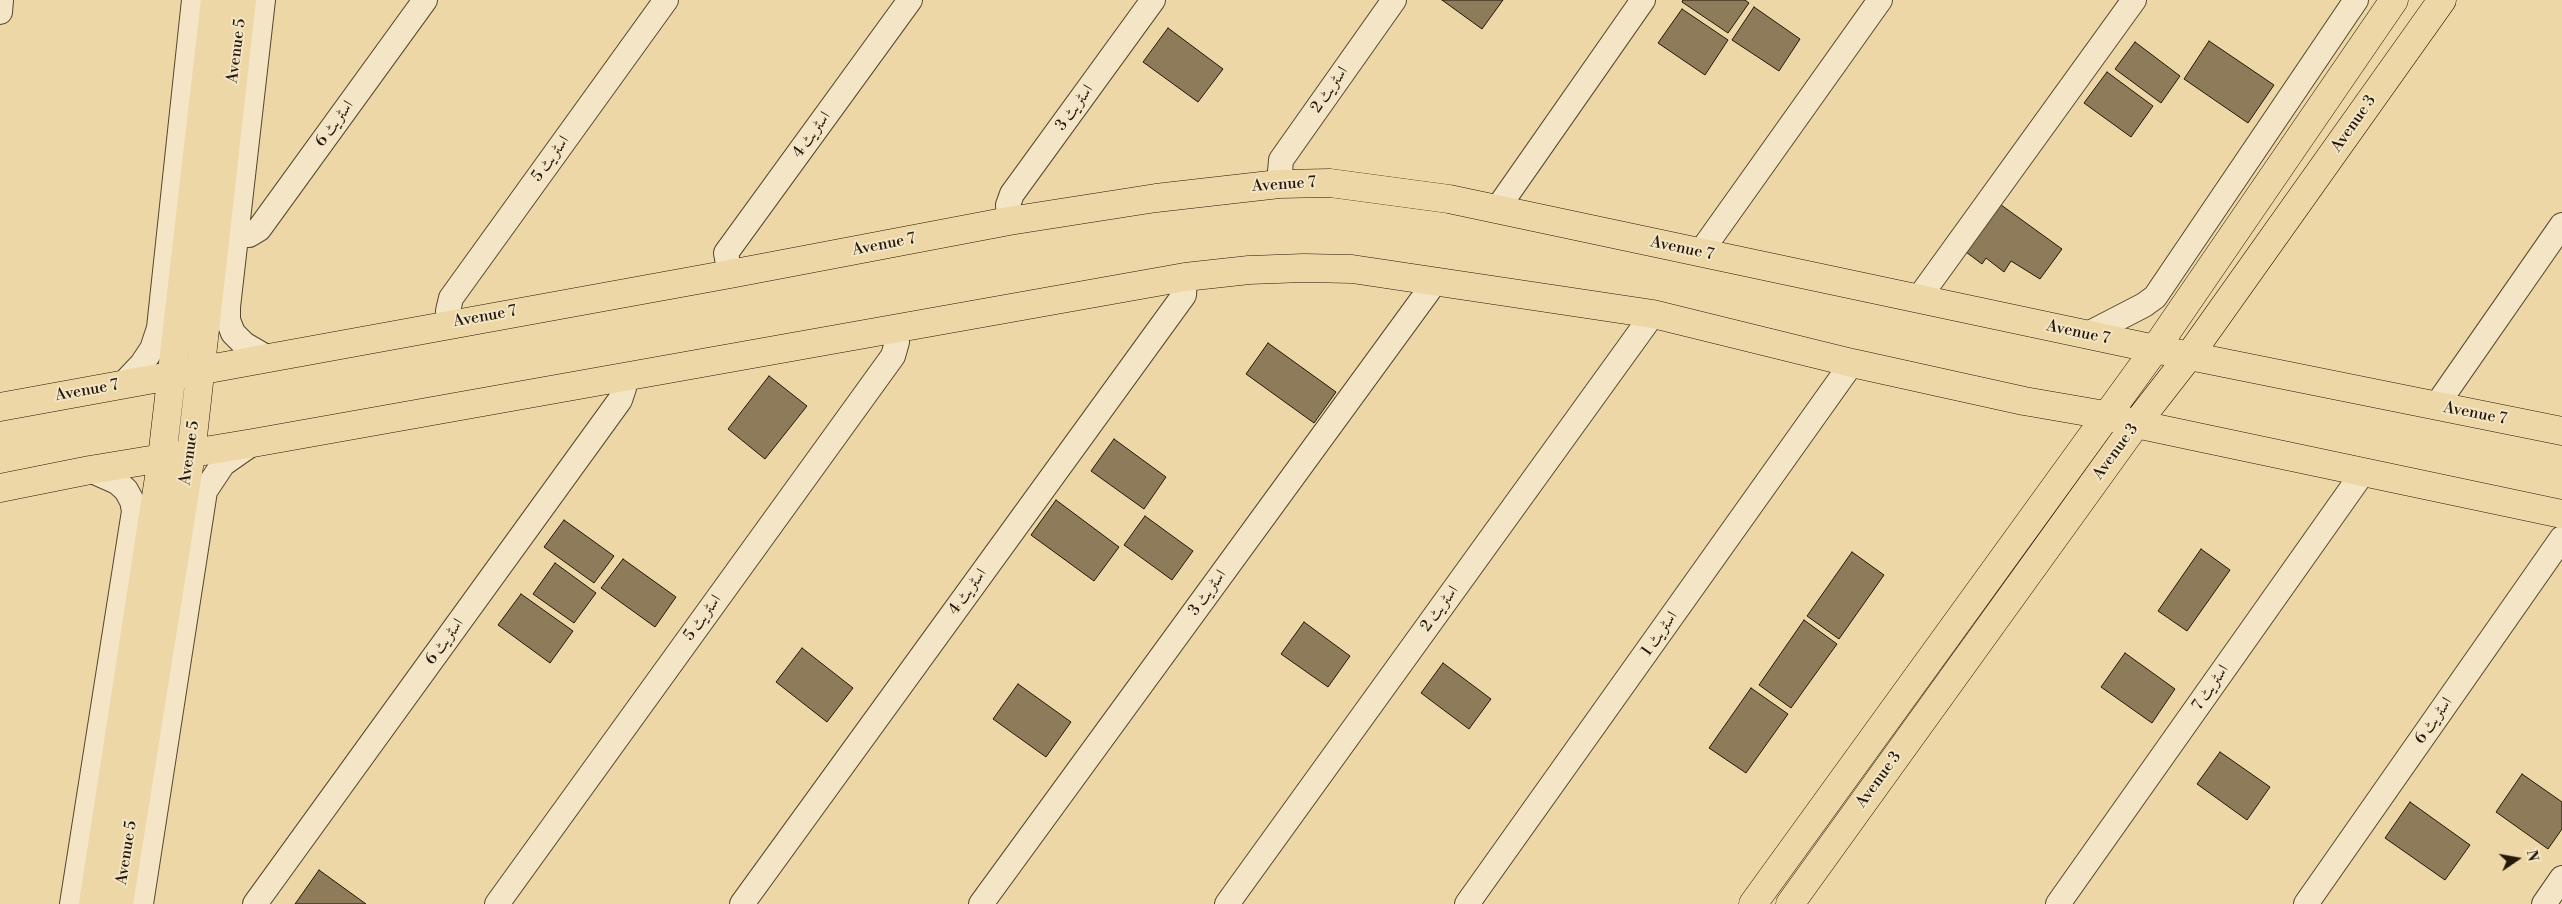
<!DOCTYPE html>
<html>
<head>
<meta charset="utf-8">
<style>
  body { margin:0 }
  #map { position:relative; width:2562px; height:904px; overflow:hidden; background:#edd7a6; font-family:"Libre Bodoni",serif }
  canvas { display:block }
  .north { position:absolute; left:2492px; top:834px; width:50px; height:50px; -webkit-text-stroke:4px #f3e5c5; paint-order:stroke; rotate:78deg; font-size:14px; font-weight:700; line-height:20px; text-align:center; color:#241807 }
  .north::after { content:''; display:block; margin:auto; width:18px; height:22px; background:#241807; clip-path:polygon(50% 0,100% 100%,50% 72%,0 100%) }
</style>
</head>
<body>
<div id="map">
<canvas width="2562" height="904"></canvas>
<div class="north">N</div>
</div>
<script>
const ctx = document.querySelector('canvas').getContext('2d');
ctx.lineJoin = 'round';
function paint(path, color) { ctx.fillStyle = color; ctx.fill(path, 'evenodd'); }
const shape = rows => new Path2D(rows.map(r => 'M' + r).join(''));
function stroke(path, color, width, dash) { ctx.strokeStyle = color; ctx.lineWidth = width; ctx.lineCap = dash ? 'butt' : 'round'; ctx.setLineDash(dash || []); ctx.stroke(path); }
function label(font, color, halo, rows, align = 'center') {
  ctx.font = font + ' "Libre Bodoni",Amiri,serif'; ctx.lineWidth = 4; ctx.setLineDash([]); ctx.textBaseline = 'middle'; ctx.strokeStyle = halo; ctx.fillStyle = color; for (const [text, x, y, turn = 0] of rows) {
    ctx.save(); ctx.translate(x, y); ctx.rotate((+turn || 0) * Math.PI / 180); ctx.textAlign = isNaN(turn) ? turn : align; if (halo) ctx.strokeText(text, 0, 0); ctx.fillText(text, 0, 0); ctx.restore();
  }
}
const building = shape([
  [1442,0,1503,0,1482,29,1442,0],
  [1683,0,1745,0,1749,3,1728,33,1682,2,1683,0],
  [1754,7,1800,39,1779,71,1732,40,1754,7],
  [1682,9,1728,40,1705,75,1658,43,1682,9],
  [1168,28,1223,69,1198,102,1143,62,1168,28],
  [2209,41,2274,85,2248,123,2184,79,2209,41],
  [2135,42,2180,76,2161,103,2115,69,2135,42],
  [2107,72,2153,106,2131,137,2084,103,2107,72],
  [1997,202,2062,249,2040,279,2011,261,2004,272,1986,258,1982,264,1962,249,1997,202],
  [1268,343,1336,392,1314,423,1246,374,1268,343],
  [769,376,807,406,765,459,728,429,769,376],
  [1114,439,1166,477,1144,509,1091,471,1114,439],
  [1056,500,1119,547,1094,581,1031,535,1056,500],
  [1145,516,1193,551,1172,580,1124,545,1145,516],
  [564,520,614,556,594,583,544,547,564,520],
  [2201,549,2230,570,2187,631,2158,611,2201,549],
  [1852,552,1884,575,1839,639,1807,616,1852,552],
  [623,559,676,597,655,627,601,588,623,559],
  [555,563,596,593,574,623,533,594,555,563],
  [521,594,573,631,550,663,498,625,521,594],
  [1804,620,1837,644,1791,708,1759,685,1804,620],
  [1304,622,1350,656,1328,687,1281,654,1304,622],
  [802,648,853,688,827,722,776,682,802,648],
  [2125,653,2175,689,2152,723,2101,687,2125,653],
  [1443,663,1491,699,1469,729,1421,693,1443,663],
  [1018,684,1071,722,1046,757,993,719,1018,684],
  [1751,688,1788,714,1746,773,1709,748,1751,688],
  [2220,752,2270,787,2247,820,2197,784,2220,752],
  [2522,774,2562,802,2562,829,2548,849,2496,812,2522,774],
  [2410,802,2470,845,2445,880,2385,838,2410,802],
  [319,870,366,904,295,904,319,870]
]);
paint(building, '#8d7b5a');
stroke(building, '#241807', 1);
const minor = shape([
  [263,0,228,307,228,320,233,333,244,344,268,358],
  [0,12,1,0],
  [1279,184,1281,160,1394,0],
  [1497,209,1643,0],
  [1009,221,1008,205,1012,194,1153,0],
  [238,233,249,235,259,229,425,0],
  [1700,253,1880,0],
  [730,274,726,253,910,0],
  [1918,299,2134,0],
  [451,323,448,311,451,298,666,0],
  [2086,335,2144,305,2155,297,2356,0],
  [123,384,142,364,152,349,159,328,194,0],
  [2436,406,2562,225],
  [72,904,134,511,132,501,126,490,117,482,90,470],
  [141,904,205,491,223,464,253,443],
  [255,904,620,400,624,388,622,377],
  [497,904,893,356,897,342,894,329],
  [742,904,1184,295,1185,277],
  [981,904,1435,282],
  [1227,904,1653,314],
  [1467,904,1852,363],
  [2058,904,2364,471],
  [2306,904,2562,538],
  [2544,904,2562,878]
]);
const major = shape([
  [0,407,730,274,1009,221,1156,198,1279,184,1330,183,1449,199,2155,349,2562,431],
  [0,488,90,470,253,443,1185,277,1249,270,1304,268,1352,269,1653,314,1852,363,2024,401,2105,415,2136,424,2562,514],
  [93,904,162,458,215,0],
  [119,904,191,454,242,0],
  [1753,904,2155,349,2394,0],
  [1790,904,2136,424,2189,356,2442,0]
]);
stroke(minor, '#56482f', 26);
stroke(major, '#241807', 29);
stroke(minor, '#f3e5c5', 24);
stroke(major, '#edd7a6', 28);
label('16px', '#241807', '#f3e5c5', [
  ["Avenue 5",237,51,-83],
  ["اسٹریٹ 2",1330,90,-55],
  ["اسٹریٹ 3",1075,108,-54],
  ["اسٹریٹ 6",335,124,-54],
  ["Avenue 3",2354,124,-55],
  ["اسٹریٹ 4",812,135,-54],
  ["اسٹریٹ 5",551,159,-54],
  ["Avenue 7",1284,185,-4],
  ["Avenue 7",884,245,-11],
  ["Avenue 7",1682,249,12],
  ["Avenue 7",485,317,-10],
  ["Avenue 7",2078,333,12],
  ["Avenue 7",87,391,-10],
  ["Avenue 7",2475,414,11],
  ["Avenue 3",2116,452,-54],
  ["Avenue 5",190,453,-82],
  ["اسٹریٹ 4",968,592,-54],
  ["اسٹریٹ 3",1208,593,-54],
  ["اسٹریٹ 2",1440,609,-54],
  ["اسٹریٹ 5",703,618,-54],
  ["اسٹریٹ 1",1660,634,-55],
  ["اسٹریٹ 6",445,642,-54],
  ["اسٹریٹ 7",2211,688,-55],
  ["اسٹریٹ 6",2434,721,-55],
  ["Avenue 3",1879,780,-54],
  ["Avenue 5",127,853,-81]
]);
</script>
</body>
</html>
